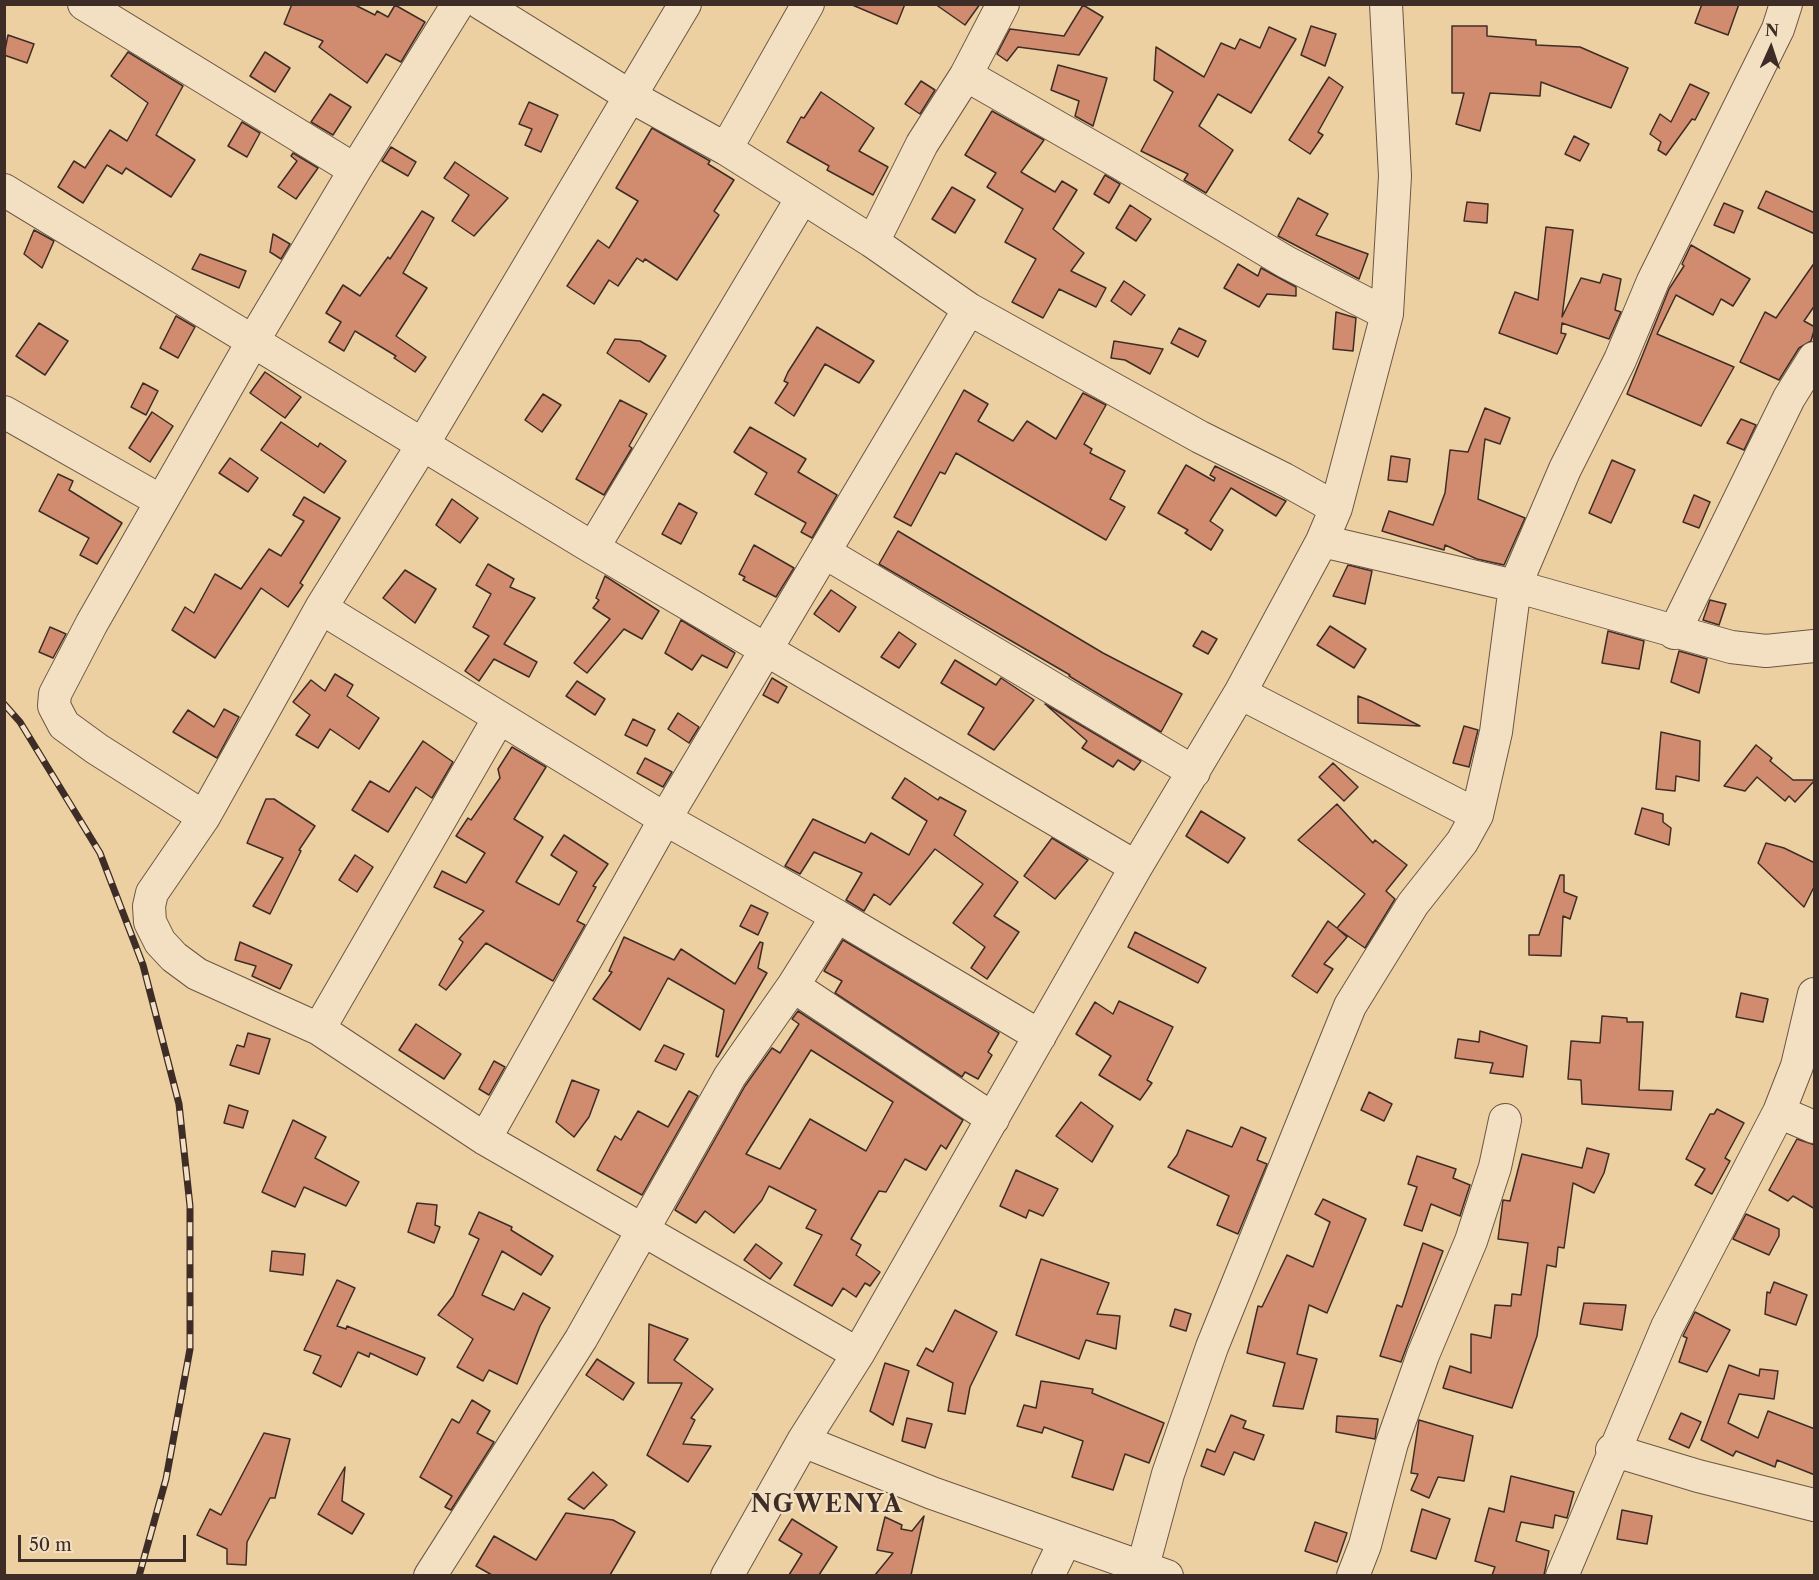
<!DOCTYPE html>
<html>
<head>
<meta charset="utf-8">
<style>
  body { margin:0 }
  #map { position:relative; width:1819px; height:1580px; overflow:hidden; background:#edd0a1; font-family:"Libre Caslon Text",serif }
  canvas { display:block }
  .frame { position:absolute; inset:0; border:6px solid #3e2d26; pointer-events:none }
  .north { position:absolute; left:1741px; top:18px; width:60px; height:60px; -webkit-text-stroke:4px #f3e0c2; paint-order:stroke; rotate:3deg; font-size:16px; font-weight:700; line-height:24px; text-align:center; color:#3e2d26 }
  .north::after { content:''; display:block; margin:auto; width:21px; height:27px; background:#3e2d26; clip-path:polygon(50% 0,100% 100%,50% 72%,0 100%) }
  .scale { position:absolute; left:18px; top:1535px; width:168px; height:27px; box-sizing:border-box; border:3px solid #3e2d26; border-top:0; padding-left:8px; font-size:18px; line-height:21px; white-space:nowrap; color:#3e2d26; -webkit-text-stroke:4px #f3e0c2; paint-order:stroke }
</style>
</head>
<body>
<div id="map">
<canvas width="1819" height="1580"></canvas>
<div class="frame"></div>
<div class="north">N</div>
<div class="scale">50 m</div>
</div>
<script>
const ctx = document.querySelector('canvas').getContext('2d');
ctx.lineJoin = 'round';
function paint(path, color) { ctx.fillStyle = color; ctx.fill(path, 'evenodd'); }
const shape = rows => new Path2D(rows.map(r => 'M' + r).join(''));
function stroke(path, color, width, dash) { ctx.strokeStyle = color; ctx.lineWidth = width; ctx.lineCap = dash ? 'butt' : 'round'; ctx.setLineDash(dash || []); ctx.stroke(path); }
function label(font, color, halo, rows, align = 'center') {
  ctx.font = font + ' "Libre Caslon Text",serif'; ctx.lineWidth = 4.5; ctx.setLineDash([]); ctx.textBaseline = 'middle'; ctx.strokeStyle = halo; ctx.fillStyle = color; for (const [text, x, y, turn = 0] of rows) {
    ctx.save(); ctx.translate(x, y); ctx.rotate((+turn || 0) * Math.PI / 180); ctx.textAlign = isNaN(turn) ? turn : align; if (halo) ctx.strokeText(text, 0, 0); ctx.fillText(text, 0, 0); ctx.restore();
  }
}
const building = shape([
  [292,4,353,4,375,15,377,11,388,17,395,5,425,22,401,62,386,54,367,83,319,47,323,41,284,24,292,4],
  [850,4,905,4,897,24,850,4],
  [935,4,980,4,965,25,935,4],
  [1702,4,1739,4,1728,35,1695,23,1702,4],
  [1083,5,1103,17,1079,55,1018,47,1007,61,997,54,1010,29,1064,36,1083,5],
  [1311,26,1336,34,1325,66,1301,55,1311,26],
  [1452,26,1487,26,1487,36,1536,40,1536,45,1580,47,1628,68,1611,108,1541,82,1540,96,1490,93,1480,131,1456,124,1464,93,1452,93,1452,26],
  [1269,27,1296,39,1251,113,1218,94,1199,126,1233,150,1206,193,1184,180,1188,174,1141,151,1173,92,1154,80,1156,47,1204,77,1221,43,1235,49,1240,39,1260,48,1269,27],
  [8,35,34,44,27,63,4,55,8,35],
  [128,52,183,86,156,135,195,160,171,197,126,168,122,174,107,165,83,203,58,187,74,161,85,168,110,130,127,141,148,103,111,76,128,52],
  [265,52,290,68,275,92,250,76,265,52],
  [1058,65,1107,78,1093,126,1075,116,1079,101,1051,90,1058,65],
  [1329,77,1343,87,1318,132,1323,135,1310,154,1289,140,1329,77],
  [921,81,935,90,920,114,905,104,921,81],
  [1690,84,1709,93,1695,120,1692,119,1666,155,1658,150,1661,142,1650,134,1660,114,1671,122,1690,84],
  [821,92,874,128,859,151,888,167,873,195,827,170,829,166,787,142,801,117,804,118,821,92],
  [330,94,351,107,333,135,311,122,330,94],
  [529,102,558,115,541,152,525,145,532,129,519,124,529,102],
  [992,111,1044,140,1021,172,1055,192,1062,181,1077,190,1053,229,1084,253,1071,271,1106,288,1096,307,1059,289,1043,318,1012,302,1036,259,1005,242,1023,209,987,187,996,173,965,155,992,111],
  [242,122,260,133,247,157,228,146,242,122],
  [652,128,710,161,708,164,734,180,714,211,719,215,677,280,645,259,643,262,637,258,618,286,609,280,594,304,567,286,598,240,609,248,638,201,616,188,652,128],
  [1574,136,1589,144,1580,161,1565,154,1574,136],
  [391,147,416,162,408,176,382,161,391,147],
  [293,153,318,168,296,199,278,187,297,161,291,156,293,153],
  [455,162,508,198,474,236,452,221,469,195,444,178,455,162],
  [1105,175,1120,184,1109,203,1094,194,1105,175],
  [952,187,975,200,955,233,932,219,952,187],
  [1766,191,1815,213,1815,234,1758,208,1766,191],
  [1298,198,1328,214,1316,235,1368,254,1359,279,1278,236,1298,198],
  [1467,202,1488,204,1487,223,1464,221,1467,202],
  [1724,203,1743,211,1734,233,1714,225,1724,203],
  [1130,205,1151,219,1136,241,1116,228,1130,205],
  [422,211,434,218,403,273,427,288,396,336,426,357,415,372,394,358,396,356,355,331,344,351,329,342,341,322,326,313,343,285,360,296,388,257,390,259,422,211],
  [1546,227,1573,230,1562,317,1581,278,1600,283,1603,274,1621,279,1615,310,1621,312,1609,339,1562,323,1561,333,1566,334,1557,354,1499,333,1515,292,1538,300,1546,227],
  [34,230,54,241,42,268,24,254,34,230],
  [273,234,290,244,281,259,270,252,273,234],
  [1691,245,1750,279,1733,306,1721,299,1713,315,1676,295,1657,334,1734,367,1701,426,1627,394,1669,289,1684,266,1682,264,1691,245],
  [200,254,246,271,239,288,192,269,200,254],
  [1815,262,1815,305,1804,321,1815,327,1811,341,1799,348,1779,380,1740,362,1765,312,1776,318,1815,262],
  [1238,264,1258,276,1261,268,1296,287,1296,296,1267,294,1259,307,1224,288,1238,264],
  [1124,281,1145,295,1131,315,1111,301,1124,281],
  [1336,312,1356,318,1353,351,1333,349,1336,312],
  [176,316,195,327,178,358,160,348,176,316],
  [39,323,68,341,45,375,16,356,39,323],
  [817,327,874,361,859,383,825,364,794,416,775,403,788,383,784,381,788,372,817,327],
  [1179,328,1206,341,1198,357,1171,343,1179,328],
  [615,339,640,341,666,356,649,382,607,353,615,339],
  [1114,341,1163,349,1150,374,1125,360,1111,358,1114,341],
  [265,372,301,397,285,418,250,393,265,372],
  [143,383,158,391,146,415,131,407,143,383],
  [964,390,988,404,978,421,1013,441,1027,421,1056,439,1083,393,1106,405,1084,444,1092,449,1090,453,1125,471,1110,499,1125,507,1106,540,956,453,945,474,940,472,911,526,894,517,964,390],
  [543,394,561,405,542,432,525,420,543,394],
  [620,400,647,414,629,446,632,448,604,495,576,479,620,400],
  [1485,408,1510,418,1500,444,1485,439,1478,499,1525,518,1504,565,1477,559,1445,545,1444,550,1382,531,1389,511,1433,525,1445,493,1450,450,1468,452,1485,408],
  [152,412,173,426,150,462,129,448,152,412],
  [1741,419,1756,425,1744,450,1727,443,1741,419],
  [281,422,318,447,320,443,346,461,324,493,261,450,281,422],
  [750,427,806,459,798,472,837,495,812,538,801,532,806,523,755,494,767,473,734,452,750,427],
  [1391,456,1410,459,1407,482,1388,480,1391,456],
  [230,458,258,478,248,492,219,473,230,458],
  [1612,460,1635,470,1611,523,1589,513,1612,460],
  [1186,465,1214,481,1215,478,1210,475,1215,466,1286,501,1276,516,1231,488,1210,521,1223,530,1211,550,1185,533,1188,530,1158,513,1186,465],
  [58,474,73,481,69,490,122,523,97,564,80,555,89,538,39,511,58,474],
  [1694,495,1710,502,1699,528,1683,522,1694,495],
  [304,497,340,518,300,583,303,585,288,607,261,588,215,658,172,630,185,607,194,613,215,574,241,589,269,549,281,556,304,521,293,515,304,497],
  [452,499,478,518,460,543,436,525,452,499],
  [679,503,697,513,681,544,662,534,679,503],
  [898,531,1103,653,1182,694,1161,732,1069,676,1070,675,879,564,898,531],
  [754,545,794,568,776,597,743,580,745,577,739,574,754,545],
  [488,564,514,579,510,587,535,598,504,644,537,662,529,677,494,659,479,681,465,671,489,636,473,627,491,594,476,585,488,564],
  [1348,565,1372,571,1365,604,1333,596,1348,565],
  [405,570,436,589,415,623,383,598,405,570],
  [605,576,659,611,642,639,624,629,587,673,574,663,610,619,593,608,599,600,596,598,605,576],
  [831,590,856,607,839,632,814,614,831,590],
  [1710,600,1726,604,1719,625,1703,620,1710,600],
  [681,620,735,653,727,668,702,655,692,670,665,653,681,620],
  [1330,626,1366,649,1354,668,1317,645,1330,626],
  [50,627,66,634,53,658,39,652,50,627],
  [1202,631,1217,639,1208,654,1193,646,1202,631],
  [1608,631,1644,641,1639,669,1602,663,1608,631],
  [899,632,916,644,899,668,881,657,899,632],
  [1679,651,1707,659,1699,693,1671,682,1679,651],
  [955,660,996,685,1001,678,1034,700,994,750,968,734,984,708,941,683,955,660],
  [335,674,353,685,347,696,379,718,359,749,330,729,318,748,296,735,310,715,293,702,311,680,325,691,335,674],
  [772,678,787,687,778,703,763,695,772,678],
  [577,681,605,699,595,715,566,696,577,681],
  [1358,696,1371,701,1420,726,1358,723,1358,696],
  [1045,704,1141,761,1134,770,1118,760,1113,767,1082,748,1087,741,1045,704],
  [224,709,239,717,217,758,173,732,188,710,214,727,224,709],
  [678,713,699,727,689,743,668,729,678,713],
  [633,719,655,730,647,746,625,735,633,719],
  [1464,726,1478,730,1469,767,1453,763,1464,726],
  [1661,732,1700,741,1699,781,1676,776,1675,791,1656,789,1661,732],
  [423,741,453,762,432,798,416,787,388,832,352,810,370,781,389,792,423,741],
  [1756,745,1772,758,1770,761,1793,780,1815,780,1795,802,1789,796,1785,801,1757,777,1745,791,1724,786,1756,745],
  [512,747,546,767,514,819,543,837,516,882,559,905,577,872,551,855,564,835,608,864,593,886,596,887,577,921,585,925,553,981,486,943,446,990,439,985,463,942,459,939,484,911,434,887,442,871,466,883,485,853,456,836,468,818,471,820,500,778,498,769,512,747],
  [645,758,672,772,663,787,637,773,645,758],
  [1333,763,1358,787,1344,801,1319,777,1333,763],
  [905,778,938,800,940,797,966,811,954,835,1018,882,994,916,1019,932,987,979,971,968,985,947,953,923,983,884,935,849,890,905,874,894,864,911,846,900,862,873,814,852,800,874,785,866,813,819,865,843,871,833,909,855,927,821,892,798,905,778],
  [266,799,274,799,315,826,299,850,301,851,270,914,253,906,283,858,247,843,266,799],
  [1337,804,1373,843,1375,840,1407,865,1386,891,1395,899,1365,948,1338,929,1347,937,1324,964,1333,969,1317,993,1292,976,1328,921,1337,928,1365,894,1298,840,1337,804],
  [1642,808,1663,814,1663,822,1671,828,1669,845,1635,834,1642,808],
  [1201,811,1245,838,1228,863,1186,836,1201,811],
  [1052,838,1088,860,1055,899,1024,876,1052,838],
  [1766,843,1784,848,1815,863,1815,885,1804,907,1758,863,1766,843],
  [355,855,373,867,357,892,339,880,355,855],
  [1560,875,1564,875,1564,892,1577,897,1570,919,1563,916,1561,956,1529,955,1529,935,1539,935,1560,875],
  [751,905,768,913,758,935,740,926,751,905],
  [1135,932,1206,968,1198,983,1128,947,1135,932],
  [624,937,674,960,681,949,735,984,760,942,763,943,758,968,767,973,718,1057,716,1056,724,1010,668,978,640,1030,593,999,612,972,609,971,624,937],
  [843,940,999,1033,988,1052,992,1055,978,1079,965,1072,962,1077,835,993,842,981,824,971,843,940],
  [240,942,292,965,280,989,252,976,256,966,235,960,240,942],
  [1741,993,1768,999,1763,1022,1736,1017,1741,993],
  [1119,1001,1173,1027,1147,1080,1152,1083,1140,1100,1099,1075,1111,1056,1076,1034,1095,1002,1113,1014,1119,1001],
  [798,1011,963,1120,946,1149,941,1145,926,1170,905,1159,886,1192,879,1191,851,1239,861,1245,856,1255,880,1272,870,1286,865,1283,856,1297,843,1288,832,1306,794,1285,822,1235,806,1228,816,1210,769,1186,762,1200,734,1233,705,1211,696,1223,675,1210,745,1086,772,1048,780,1053,799,1024,792,1019,798,1011],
  [811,1050,893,1102,866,1151,810,1119,780,1169,746,1154,811,1050],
  [1602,1016,1627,1018,1627,1022,1643,1022,1639,1090,1673,1091,1671,1110,1582,1104,1581,1080,1568,1079,1571,1041,1600,1043,1602,1016],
  [416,1024,461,1054,444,1079,399,1050,416,1024],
  [1480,1031,1527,1046,1523,1077,1490,1073,1493,1063,1455,1058,1458,1039,1479,1042,1480,1031],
  [248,1033,270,1039,259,1074,230,1065,237,1045,244,1047,248,1033],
  [664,1045,684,1054,676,1070,655,1061,664,1045],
  [494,1061,505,1067,489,1095,479,1089,494,1061],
  [572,1080,599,1090,589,1117,574,1137,556,1122,572,1080],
  [689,1091,698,1096,642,1195,597,1170,615,1136,621,1140,638,1111,668,1127,689,1091],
  [1369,1092,1392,1104,1384,1121,1361,1110,1369,1092],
  [1081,1102,1113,1126,1092,1162,1056,1136,1081,1102],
  [229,1105,248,1111,243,1128,224,1123,229,1105],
  [1717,1109,1744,1123,1725,1158,1730,1161,1712,1194,1695,1185,1705,1169,1686,1159,1710,1114,1714,1114,1717,1109],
  [293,1120,326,1137,315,1158,359,1182,346,1206,304,1187,295,1207,262,1192,293,1120],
  [1241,1127,1266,1138,1257,1160,1267,1164,1238,1234,1217,1225,1229,1196,1168,1167,1177,1155,1187,1130,1232,1147,1241,1127],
  [1797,1139,1815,1145,1815,1209,1793,1196,1788,1201,1769,1190,1797,1139],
  [1587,1148,1609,1154,1604,1173,1594,1193,1573,1183,1564,1248,1558,1247,1556,1267,1547,1265,1537,1336,1512,1408,1443,1388,1450,1366,1471,1373,1471,1334,1491,1338,1495,1305,1511,1306,1512,1294,1521,1295,1528,1243,1498,1239,1503,1200,1510,1201,1522,1154,1582,1168,1587,1148],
  [1417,1156,1456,1169,1453,1178,1470,1185,1460,1216,1431,1204,1422,1231,1404,1225,1417,1187,1408,1184,1417,1156],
  [1016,1170,1058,1189,1043,1216,1029,1210,1026,1218,1000,1206,1016,1170],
  [1323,1199,1366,1219,1327,1313,1309,1305,1297,1354,1317,1359,1303,1409,1273,1406,1285,1363,1247,1353,1258,1306,1262,1307,1287,1255,1313,1267,1330,1222,1315,1214,1323,1199],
  [417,1203,437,1205,435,1225,440,1227,434,1243,408,1232,417,1203],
  [479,1212,512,1227,511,1230,553,1256,541,1275,502,1251,482,1295,514,1310,523,1293,550,1308,540,1326,517,1384,489,1370,483,1381,457,1367,473,1339,438,1315,453,1296,479,1239,469,1234,479,1212],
  [1746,1214,1779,1229,1779,1236,1769,1255,1733,1239,1746,1214],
  [1423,1243,1443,1251,1401,1362,1380,1356,1397,1305,1402,1307,1423,1243],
  [756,1244,782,1263,770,1279,744,1260,756,1244],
  [272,1251,305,1254,303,1275,270,1271,272,1251],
  [1041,1259,1109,1283,1097,1314,1120,1316,1116,1349,1086,1340,1079,1359,1016,1335,1041,1259],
  [337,1280,355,1288,337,1326,346,1329,347,1326,425,1358,417,1375,370,1353,369,1357,358,1352,341,1387,313,1373,321,1356,304,1350,337,1280],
  [1774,1282,1807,1295,1796,1325,1765,1314,1767,1292,1770,1293,1774,1282],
  [1584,1303,1626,1305,1622,1330,1580,1324,1584,1303],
  [1175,1309,1191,1314,1186,1331,1170,1326,1175,1309],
  [955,1310,997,1332,970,1387,965,1414,948,1411,953,1383,917,1365,926,1348,933,1352,955,1310],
  [1695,1312,1730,1330,1707,1372,1679,1362,1687,1338,1683,1336,1695,1312],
  [649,1324,688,1339,674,1360,713,1389,691,1418,695,1420,683,1444,711,1446,688,1482,647,1455,682,1383,648,1383,649,1324],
  [597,1359,634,1383,623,1400,586,1375,597,1359],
  [885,1363,909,1371,893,1425,870,1411,885,1363],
  [1729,1365,1759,1376,1760,1369,1778,1371,1774,1399,1739,1394,1728,1423,1758,1438,1768,1411,1815,1429,1815,1475,1777,1460,1775,1467,1736,1451,1733,1456,1701,1440,1729,1365],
  [1041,1381,1093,1389,1092,1393,1164,1423,1149,1463,1125,1454,1113,1490,1072,1477,1083,1441,1044,1427,1042,1433,1017,1426,1024,1405,1036,1408,1041,1381],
  [472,1400,490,1411,477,1433,494,1442,451,1510,445,1507,452,1496,420,1477,452,1419,459,1423,472,1400],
  [1681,1413,1701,1422,1689,1448,1669,1439,1681,1413],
  [1231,1415,1246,1421,1243,1428,1264,1435,1254,1460,1234,1452,1224,1475,1201,1466,1207,1449,1215,1452,1231,1415],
  [1337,1416,1378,1419,1375,1439,1336,1432,1337,1416],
  [907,1418,932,1424,925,1448,902,1441,907,1418],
  [1419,1420,1473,1436,1464,1481,1438,1477,1429,1498,1411,1490,1418,1474,1411,1473,1419,1420],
  [264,1433,290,1439,275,1498,270,1498,247,1542,246,1565,227,1564,227,1549,197,1535,210,1509,221,1515,264,1433],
  [345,1467,342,1501,364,1514,352,1534,318,1514,345,1467],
  [593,1472,607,1485,584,1509,568,1499,593,1472],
  [1511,1476,1574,1492,1567,1518,1555,1515,1553,1528,1521,1522,1516,1541,1549,1551,1544,1575,1492,1575,1495,1567,1475,1561,1489,1508,1504,1512,1511,1476],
  [1422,1509,1450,1519,1436,1559,1411,1551,1422,1509],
  [1622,1510,1652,1516,1647,1544,1617,1539,1622,1510],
  [566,1513,613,1520,635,1532,610,1575,492,1575,476,1566,494,1536,536,1560,566,1513],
  [924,1516,911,1575,875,1575,893,1553,877,1550,885,1517,902,1525,901,1529,912,1531,924,1516],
  [792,1519,837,1547,819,1575,789,1575,802,1554,779,1540,792,1519],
  [1315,1522,1347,1533,1337,1562,1305,1551,1315,1522]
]);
paint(building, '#d18c70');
stroke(building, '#3e2d26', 1.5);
const minor = shape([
  [84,4,355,170],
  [482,4,630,96,726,149,873,242,969,309,1200,437,1284,479,1336,508],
  [685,4,423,444,321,608,204,817,152,893,149,906,150,922,160,942,174,957,197,974,319,1029,485,1139,858,1354],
  [966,75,1120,163,1286,262,1387,314],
  [726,149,808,4],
  [4,190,593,548,1136,867],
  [873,242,922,144,966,75,1003,4],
  [4,412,161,501],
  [1322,541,1515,586,1731,647,1766,651,1814,646],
  [593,548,802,198],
  [824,552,1194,772],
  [321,608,665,819,837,916,793,986,730,1076,581,1339,430,1576],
  [1674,633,1789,398,1814,358],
  [1240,693,1477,815],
  [204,817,97,749,64,725,54,706,55,694,92,623,253,341,355,170,458,4],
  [837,916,1040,1036],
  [793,986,993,1119],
  [319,1029,499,718],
  [1779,1112,1814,1127],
  [485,1139,665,819,969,309],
  [803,1441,932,1493,1167,1576],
  [1612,1450,1698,1476,1814,1505],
  [1143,1566,1168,1474,1212,1347,1350,1006,1413,904,1462,842,1477,815,1496,732,1515,586,1565,469,1620,360,1653,281,1778,29,1786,4],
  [727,1576,803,1441,858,1354,1136,867,1240,693,1322,541,1336,508,1387,314,1395,176,1386,4],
  [1048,1576,1065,1541],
  [1353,1576,1365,1545,1392,1443,1423,1355,1471,1241,1495,1167,1505,1120],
  [1562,1576,1667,1327,1779,1112,1797,1066,1814,994]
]);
stroke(minor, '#6a5645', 34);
stroke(minor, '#f3e0c2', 32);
const rail = shape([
  [4,704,20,722,100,853,143,965,179,1104,190,1206,190,1349,166,1479,139,1576]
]);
stroke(rail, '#3e2d26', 7);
stroke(rail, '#f3e0c2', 4.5, [14]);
ctx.letterSpacing = '1.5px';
label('bold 24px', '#3e2d26', '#f3e0c2', [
  ["NGWENYA",827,1505]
]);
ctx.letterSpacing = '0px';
</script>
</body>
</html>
